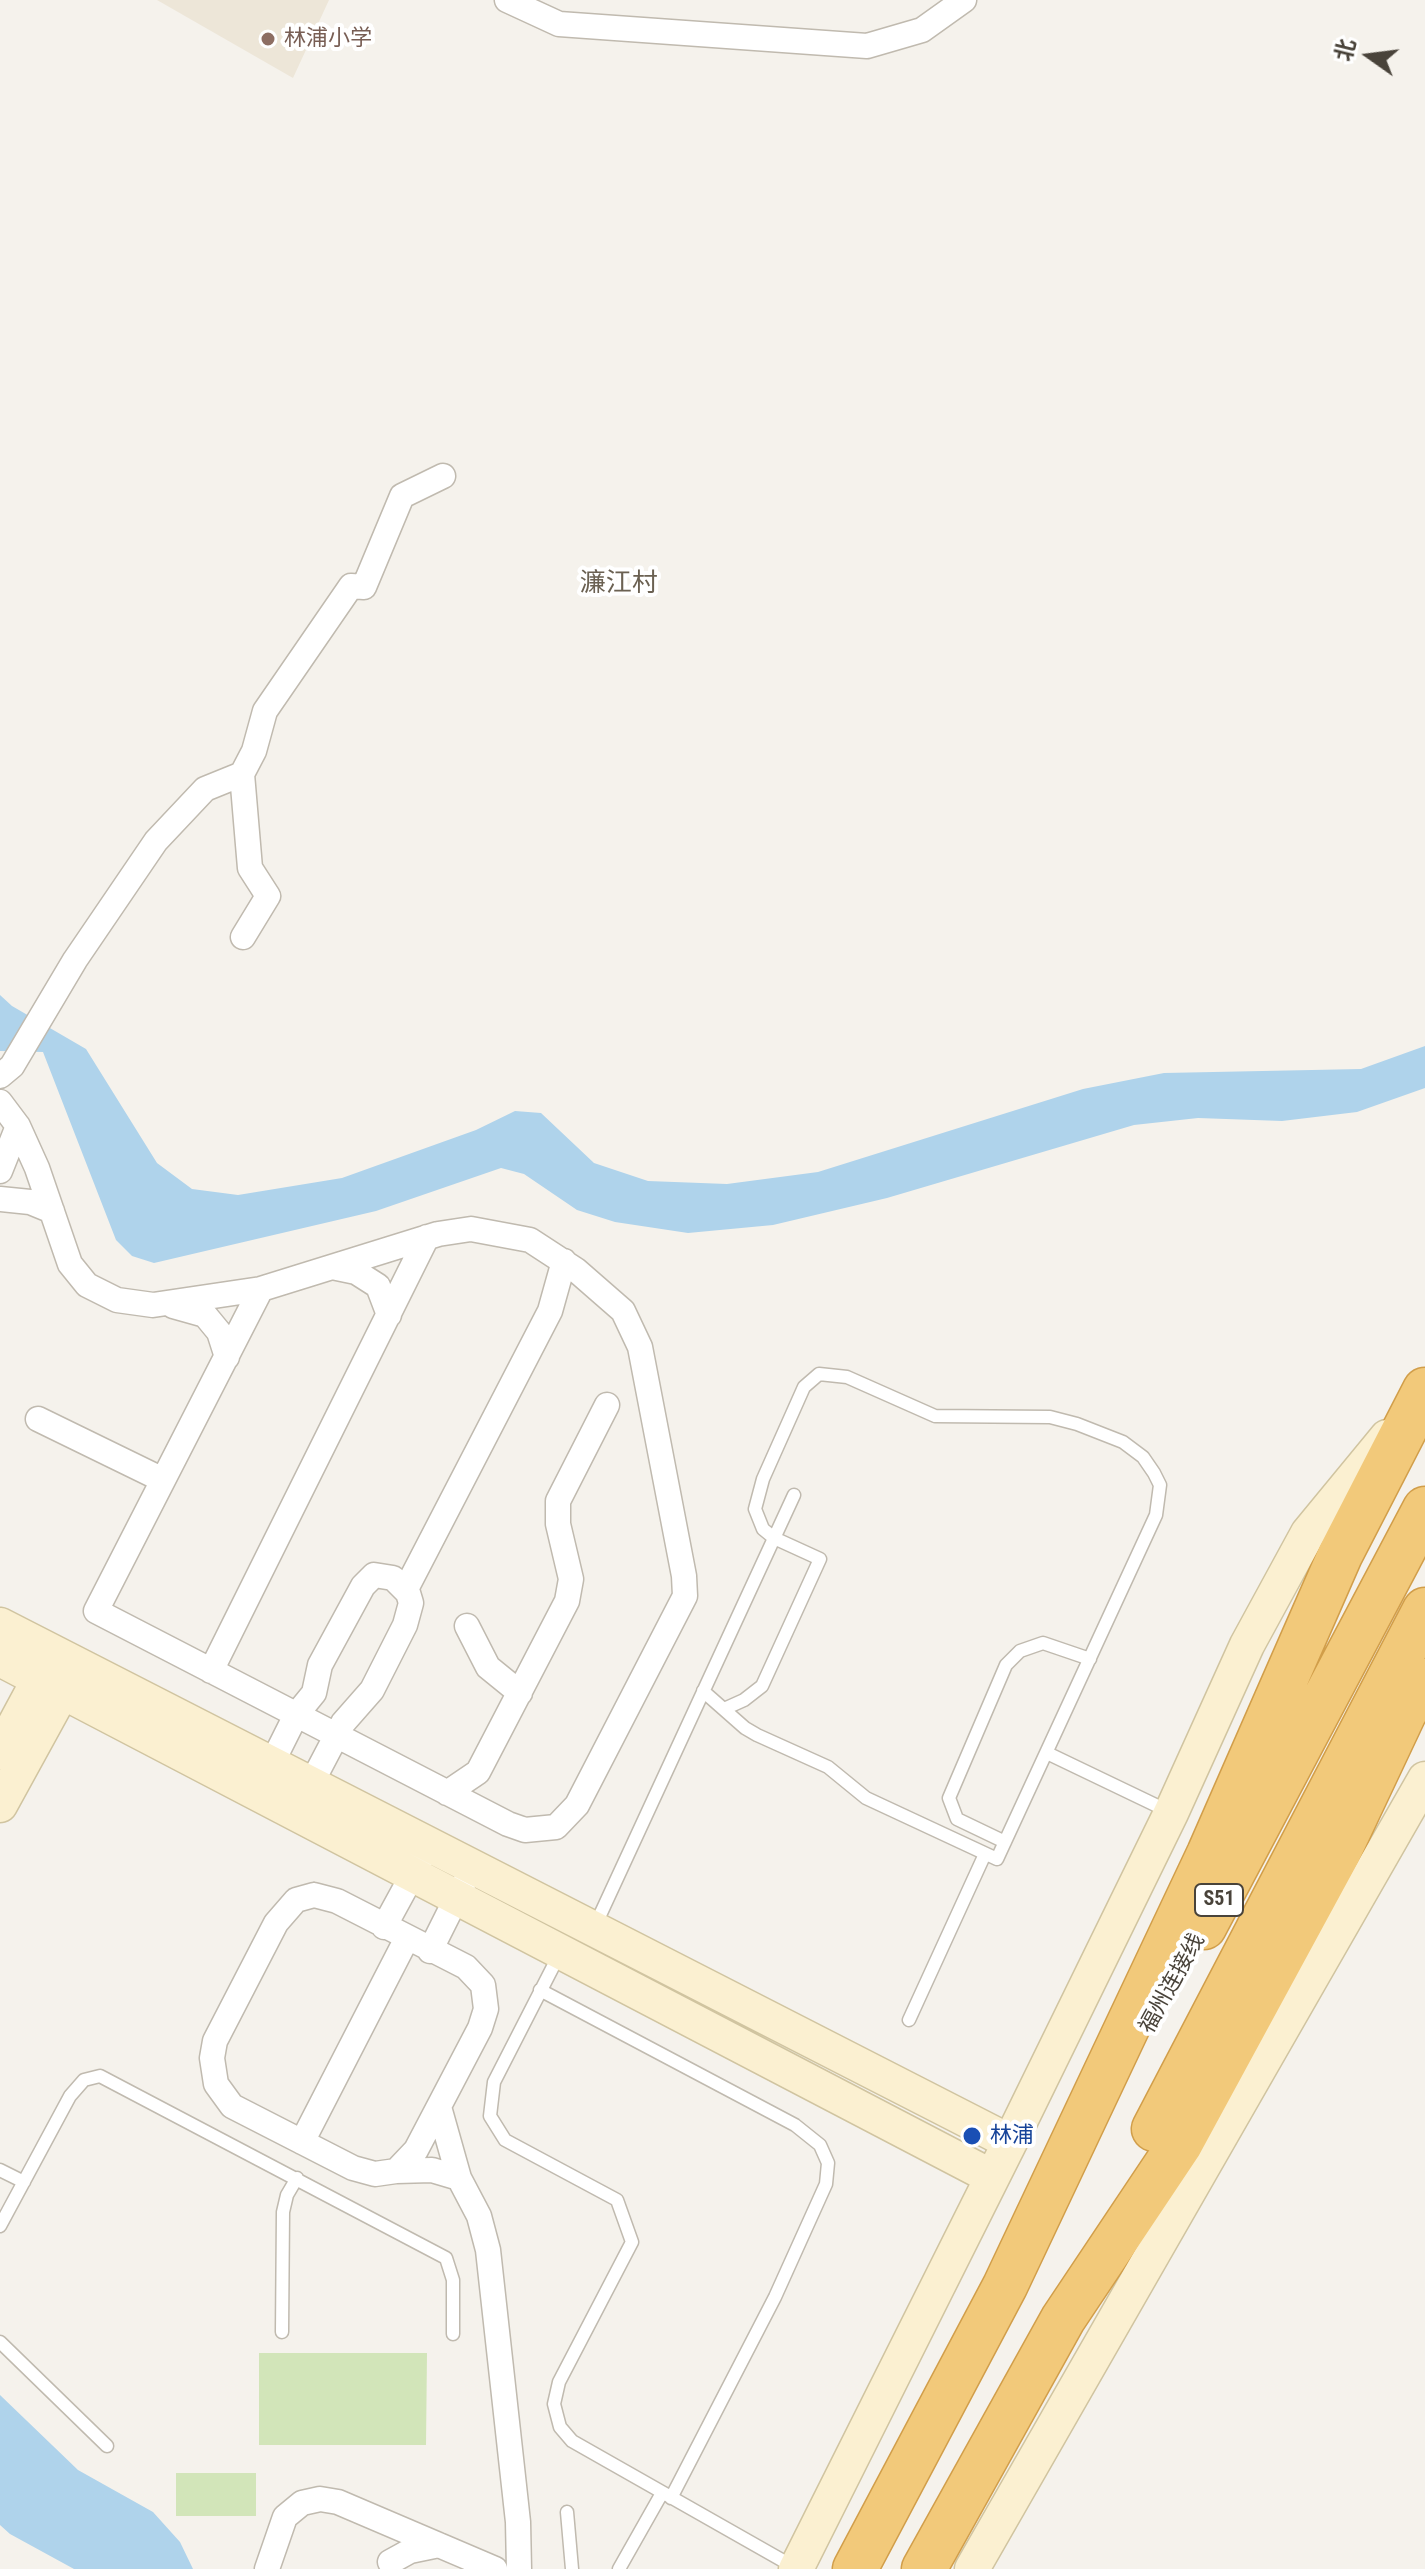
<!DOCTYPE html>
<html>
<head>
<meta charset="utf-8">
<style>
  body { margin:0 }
  #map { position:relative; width:1425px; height:2569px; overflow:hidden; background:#f5f2ec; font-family:"Roboto Condensed","Noto Sans SC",sans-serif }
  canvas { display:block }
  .north { position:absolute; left:1329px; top:16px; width:80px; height:80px; -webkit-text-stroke:6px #fff; paint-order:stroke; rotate:284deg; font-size:22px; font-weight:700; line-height:32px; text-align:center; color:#49433a }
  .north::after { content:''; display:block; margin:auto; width:28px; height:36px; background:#49433a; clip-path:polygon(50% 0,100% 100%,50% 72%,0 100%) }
</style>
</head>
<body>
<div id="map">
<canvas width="1425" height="2569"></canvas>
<div class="north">北</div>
</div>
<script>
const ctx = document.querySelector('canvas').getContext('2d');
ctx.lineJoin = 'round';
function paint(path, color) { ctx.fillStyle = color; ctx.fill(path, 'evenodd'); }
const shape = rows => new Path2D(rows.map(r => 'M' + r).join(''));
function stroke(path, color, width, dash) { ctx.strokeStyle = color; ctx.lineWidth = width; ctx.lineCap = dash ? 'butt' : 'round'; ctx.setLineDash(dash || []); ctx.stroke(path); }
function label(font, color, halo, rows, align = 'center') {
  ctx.font = font + ' "Roboto Condensed","Noto Sans SC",sans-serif'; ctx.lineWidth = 8; ctx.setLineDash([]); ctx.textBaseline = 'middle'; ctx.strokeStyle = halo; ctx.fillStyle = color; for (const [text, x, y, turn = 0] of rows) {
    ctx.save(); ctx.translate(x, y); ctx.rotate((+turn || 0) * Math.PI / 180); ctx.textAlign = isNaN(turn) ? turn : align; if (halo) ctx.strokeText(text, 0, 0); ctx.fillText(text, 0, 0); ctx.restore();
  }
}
paint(shape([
  [157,0,329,0,293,78]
]), '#ede6d8');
paint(shape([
  [259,2353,427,2353,426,2445,259,2445],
  [176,2473,256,2473,256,2516,176,2516]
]), '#d2e5b9');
paint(shape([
  [0,995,12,1006,86,1049,157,1163,192,1189,238,1195,342,1178,476,1130,515,1111,541,1113,594,1163,648,1181,727,1184,818,1172,1083,1089,1164,1073,1361,1069,1425,1046,1425,1088,1357,1112,1282,1121,1198,1118,1134,1125,887,1198,773,1225,688,1233,615,1222,577,1210,524,1174,501,1168,376,1211,154,1263,132,1256,116,1240,43,1052,0,1051],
  [0,2395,78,2470,153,2512,180,2542,193,2569,74,2569,10,2534,0,2525]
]), '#afd3eb');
const lane = shape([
  [703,1691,745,1728,757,1735,828,1767,866,1798,997,1859,1156,1515,1160,1485,1154,1473,1143,1457,1123,1442,1077,1424,1050,1417,935,1416,847,1377,819,1374,804,1387,763,1479,755,1509,763,1529,774,1538,820,1559,762,1686,744,1700,724,1709],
  [1047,1753,1170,1812],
  [1005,1842,957,1819,949,1798,1006,1665,1020,1651,1043,1643,1090,1659],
  [595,1926,794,1495],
  [559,1955,494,2082,490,2116,505,2140,617,2200,632,2242,559,2382,554,2404,560,2427,572,2441,794,2567],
  [540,1990,795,2125,820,2145,828,2163,826,2184,775,2297,671,2498],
  [909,2020,985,1854],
  [0,2170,24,2182],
  [0,2226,70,2096,84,2080,100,2076,446,2258,453,2280,453,2334],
  [282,2332,283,2212,287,2195,297,2178],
  [0,2342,107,2446],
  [567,2512,572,2569],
  [619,2569,662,2493]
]);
const street = shape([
  [507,0,559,24,867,46,922,30,964,0],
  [242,774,250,868,268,896,243,937],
  [0,1076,12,1066,75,960,156,841,205,789,242,774,254,751,265,711,351,586,364,587,402,496,443,476],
  [0,1102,18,1126,37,1168,70,1264,87,1285,117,1300,153,1305,261,1289,438,1234,471,1229,530,1240,576,1270,623,1311,640,1347,684,1576,685,1596,577,1805,556,1827,525,1830,508,1824,96,1611,261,1289],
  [0,1171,18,1126],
  [0,1199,30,1202,52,1211],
  [332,1267,356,1272,378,1286,389,1315],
  [173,1306,205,1315,219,1332,227,1357],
  [38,1419,163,1480],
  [406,1589,550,1311,564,1261],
  [467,1626,488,1667,520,1693],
  [211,1671,427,1237],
  [271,1765,296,1715,314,1693,320,1665,363,1586,374,1575,393,1578,408,1593,411,1603,405,1625,372,1690,343,1723,311,1784],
  [447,1793,478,1772,567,1601,571,1579,558,1524,558,1501,607,1405],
  [314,1895,337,1901,466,1967,483,1985,486,2009,480,2028,416,2150,396,2171,375,2174,353,2168,232,2106,216,2084,212,2058,215,2041,276,1923,296,1900,314,1895],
  [384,1927,420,1861],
  [430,1951,463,1885],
  [439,2107,459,2178,479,2216,488,2250,518,2522,519,2569],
  [302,2142,406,1940],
  [396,2171,432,2170,459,2178],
  [390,2562,410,2551,439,2545],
  [267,2569,285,2517,302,2503,320,2499,338,2502,495,2569]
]);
const secondary = shape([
  [0,1625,1010,2142],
  [0,1659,992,2177],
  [0,1752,49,1661],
  [0,1805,73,1672],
  [796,2569,1010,2142,1171,1813,1247,1645,1308,1533,1387,1437],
  [972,2569,1425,1779]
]);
const highway = shape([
  [1204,1927,1425,1509],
  [1154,2129,1425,1610],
  [855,2569,1005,2286,1209,1854,1340,1555,1425,1390],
  [924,2569,1063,2319,1180,2144,1338,1853,1404,1713,1425,1681]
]);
stroke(lane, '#c0baaf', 15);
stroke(street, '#c0baaf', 27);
stroke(secondary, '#d0c4a0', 37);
stroke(highway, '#d19e4a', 47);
stroke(lane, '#fff', 12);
stroke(street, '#fff', 24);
stroke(secondary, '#fbf0d1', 34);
stroke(highway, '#f2c97a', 44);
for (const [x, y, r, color] of [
  [268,39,8,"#8d6e63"],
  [972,2136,10,"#1a4fb4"]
]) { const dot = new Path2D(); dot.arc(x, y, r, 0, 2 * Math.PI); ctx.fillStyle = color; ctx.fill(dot); stroke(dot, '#fff', 3); }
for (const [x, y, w] of [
  [1219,1900,48]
]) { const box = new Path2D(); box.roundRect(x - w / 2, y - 16, w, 32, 6); ctx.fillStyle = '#fff'; ctx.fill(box); stroke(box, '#49433a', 2); }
label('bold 20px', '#49433a', null, [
  ["S51",1219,1900]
]);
label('22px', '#785e54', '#fff', [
  ["林浦小学",284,39]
], 'left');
label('22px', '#49433a', '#fff', [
  ["福州连接线",1173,1984,-61]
]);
label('22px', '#164399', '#fff', [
  ["林浦",990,2136]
], 'left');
label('26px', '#6b6152', '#fff', [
  ["濂江村",619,584]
]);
</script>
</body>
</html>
